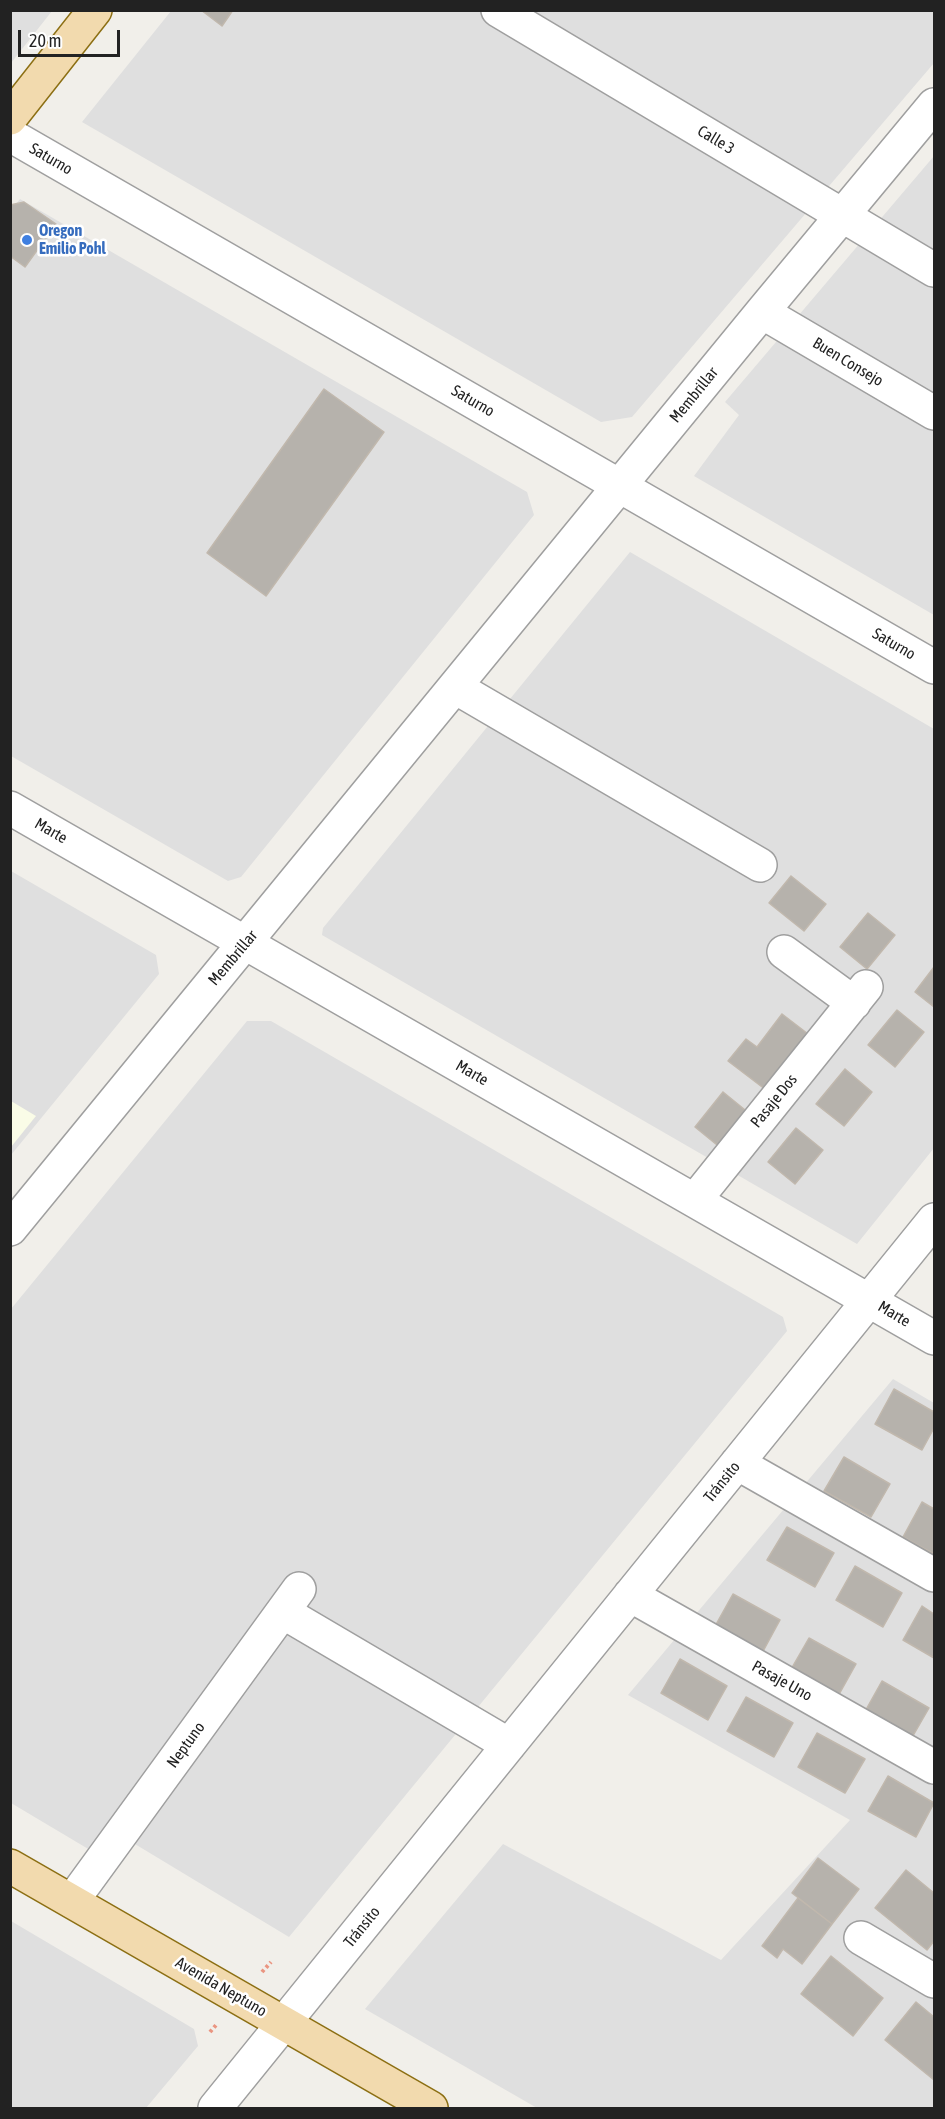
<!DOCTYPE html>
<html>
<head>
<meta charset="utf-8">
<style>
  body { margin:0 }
  #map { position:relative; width:945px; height:2119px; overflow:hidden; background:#f1efea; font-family:"Asap Condensed",sans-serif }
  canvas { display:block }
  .frame { position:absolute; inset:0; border:12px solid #222; pointer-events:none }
  .scale { position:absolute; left:18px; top:30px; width:102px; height:27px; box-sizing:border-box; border:3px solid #222; border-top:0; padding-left:8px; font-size:18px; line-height:21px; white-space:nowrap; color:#222; -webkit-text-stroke:4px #fff; paint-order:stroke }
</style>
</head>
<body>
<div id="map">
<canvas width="945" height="2119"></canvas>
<div class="frame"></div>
<div class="scale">20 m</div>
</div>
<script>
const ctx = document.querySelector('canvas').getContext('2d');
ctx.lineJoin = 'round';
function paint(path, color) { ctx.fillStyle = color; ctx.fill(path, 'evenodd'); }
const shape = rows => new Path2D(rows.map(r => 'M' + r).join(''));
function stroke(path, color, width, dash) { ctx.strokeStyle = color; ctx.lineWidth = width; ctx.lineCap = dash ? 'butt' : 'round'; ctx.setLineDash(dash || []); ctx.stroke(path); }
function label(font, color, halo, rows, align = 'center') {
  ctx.font = font + ' "Asap Condensed",sans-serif'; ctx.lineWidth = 5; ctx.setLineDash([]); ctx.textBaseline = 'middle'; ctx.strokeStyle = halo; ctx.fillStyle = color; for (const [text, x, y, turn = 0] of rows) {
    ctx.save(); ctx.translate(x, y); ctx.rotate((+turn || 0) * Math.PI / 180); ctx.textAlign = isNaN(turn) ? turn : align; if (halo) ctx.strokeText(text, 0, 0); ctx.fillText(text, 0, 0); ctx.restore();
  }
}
paint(shape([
  [11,10,52,11,11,63,10,11],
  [171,11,934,11,934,63,632,417,601,422,82,122],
  [934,156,934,615,694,476,739,415,725,402],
  [20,199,527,492,534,515,241,877,228,881,11,756,10,211],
  [630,552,934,729,934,1148,857,1244,322,935,323,928],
  [11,871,156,955,159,974,11,1155],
  [247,1021,271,1021,783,1317,787,1331,289,1937,110,1829,95,1853,11,1803,11,1309],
  [893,1379,934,1403,934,2108,537,2108,365,2009,503,1844,721,1960,850,1820,628,1695],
  [11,1921,194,2029,198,2046,146,2108,11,2108]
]), '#dfdfdf');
paint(shape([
  [11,1101,36,1116,11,1147]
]), '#fafce7');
const building = shape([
  [201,10,233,10,222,26,201,10],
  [24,202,56,224,25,267,10,256,10,205,24,202],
  [324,389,384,432,266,596,207,553,324,389],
  [791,876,826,904,804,931,769,903,791,876],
  [868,913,895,935,867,969,840,947,868,913],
  [934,967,934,1007,915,992,934,967],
  [897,1010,924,1032,895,1067,868,1045,897,1010],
  [782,1014,812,1037,770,1093,728,1061,746,1039,757,1047,782,1014],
  [845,1069,872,1092,844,1126,816,1104,845,1069],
  [723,1092,750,1114,722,1149,695,1127,723,1092],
  [796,1128,823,1150,795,1184,768,1162,796,1128],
  [894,1389,934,1412,934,1428,922,1450,875,1424,894,1389],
  [844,1457,890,1484,871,1517,824,1491,844,1457],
  [922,1502,934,1509,934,1554,903,1537,922,1502],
  [787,1527,834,1553,815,1587,767,1560,787,1527],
  [855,1566,902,1593,883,1627,836,1600,855,1566],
  [733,1594,780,1620,761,1655,714,1628,733,1594],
  [922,1606,934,1614,934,1658,903,1640,922,1606],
  [809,1638,856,1664,837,1698,790,1671,809,1638],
  [680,1659,727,1686,708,1720,661,1693,680,1659],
  [882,1681,929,1708,910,1741,863,1715,882,1681],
  [746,1697,793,1723,774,1757,727,1731,746,1697],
  [817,1733,865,1759,845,1793,798,1767,817,1733],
  [888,1776,934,1803,916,1837,868,1811,888,1776],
  [818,1858,859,1889,832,1924,792,1893,818,1858],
  [906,1870,934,1893,934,1941,927,1950,875,1908,906,1870],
  [798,1898,832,1924,802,1964,783,1949,777,1958,762,1946,798,1898],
  [831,1956,883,1998,853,2036,801,1994,831,1956],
  [916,2002,934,2017,934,2080,885,2040,916,2002]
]);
paint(building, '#b6b2ac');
stroke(building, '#c1b8ad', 1.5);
const minor = shape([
  [498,10,934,270],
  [10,135,934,667],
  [762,312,934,413],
  [455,687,760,865],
  [10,808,934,1338],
  [784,952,854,1003],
  [695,1200,866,987],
  [10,1229,762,312,934,105],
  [737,1463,934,1575],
  [630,1595,934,1767],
  [283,1612,509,1745],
  [72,1901,299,1589],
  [861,1938,934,1981],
  [215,2108,934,1220]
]);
const major = shape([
  [10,118,95,10],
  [10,1866,431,2108]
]);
stroke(minor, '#9f9f9f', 36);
stroke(major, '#8c6f13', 36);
stroke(shape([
  [262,1972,271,1962],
  [210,2032,217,2024]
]), '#ea9581', 4, [3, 3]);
stroke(minor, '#fff', 33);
stroke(major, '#f2daae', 33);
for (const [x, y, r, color] of [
  [27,240,6,"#3f7fe0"]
]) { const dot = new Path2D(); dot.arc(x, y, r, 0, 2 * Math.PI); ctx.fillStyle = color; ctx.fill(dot); stroke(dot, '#fff', 2); }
label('16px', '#222', '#fff', [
  ["Calle 3",716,140,31],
  ["Saturno",51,159,30],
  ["Buen Consejo",848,362,31],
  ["Membrillar",694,395,-51],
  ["Saturno",473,401,30],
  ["Saturno",894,644,30],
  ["Marte",51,831,30],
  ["Membrillar",233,958,-50],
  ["Marte",472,1073,30],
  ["Pasaje Dos",774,1101,-51],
  ["Marte",894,1314,31],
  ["Tránsito",722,1482,-51],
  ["Pasaje Uno",782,1681,29],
  ["Neptuno",186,1745,-54],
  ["Tránsito",362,1927,-51],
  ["Avenida Neptuno",221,1987,30]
]);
label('bold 16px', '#366cbe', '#fff', [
  ["Oregon",39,231],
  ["Emilio Pohl",39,249]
], 'left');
</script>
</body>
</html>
